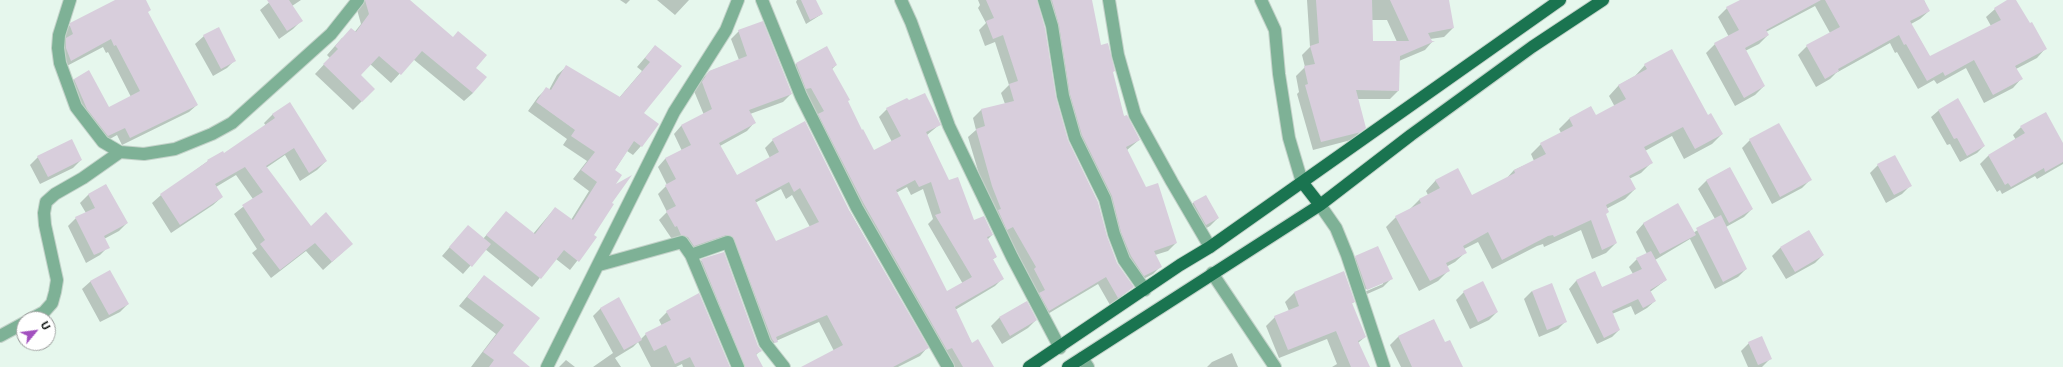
<!DOCTYPE html>
<html>
<head>
<meta charset="utf-8">
<style>
  body { margin:0 }
  #map { position:relative; width:2063px; height:367px; overflow:hidden; background:#e6f7ed; font-family:"Open Sans",sans-serif }
  canvas { display:block }
  .north { position:absolute; left:16px; top:311px; width:40px; height:40px; box-sizing:border-box; background:#fff; border:1px solid #9d9f9e; border-radius:50%; rotate:61deg; font-size:11px; font-weight:700; line-height:16px; text-align:center; color:#090f0c }
  .north::after { content:''; display:block; margin:auto; width:14px; height:18px; background:#a250bf; clip-path:polygon(50% 0,100% 100%,50% 72%,0 100%) }
</style>
</head>
<body>
<div id="map">
<canvas width="2063" height="367"></canvas>
<div class="north">U</div>
</div>
<script>
const ctx = document.querySelector('canvas').getContext('2d');
ctx.lineJoin = 'round';
function paint(path, color) { ctx.fillStyle = color; ctx.fill(path, 'evenodd'); }
const shape = rows => new Path2D(rows.map(r => 'M' + r).join(''));
function stroke(path, color, width, dash) { ctx.strokeStyle = color; ctx.lineWidth = width; ctx.lineCap = dash ? 'butt' : 'round'; ctx.setLineDash(dash || []); ctx.stroke(path); }
paint(shape([
  [117,0,145,0,147,13,197,105,189,112,122,145,117,135,101,144,66,87,74,79,109,108,131,97,108,52,106,53,103,47,63,68,59,46,65,40,63,32,71,24],
  [272,0,301,0,292,6,301,21,293,29,279,39,260,10],
  [361,0,408,0,475,68,473,93,464,101,413,59,391,83,370,64,360,75,374,89,353,110,315,74,330,58,327,55,342,38,354,33,361,24,356,6],
  [620,0,630,0,626,4],
  [657,0,689,0,675,15],
  [797,0,815,0,822,14,806,24,796,2],
  [978,0,1036,0,1055,98,1067,140,1116,263,1133,287,1110,305,1098,284,1041,318,1026,278,1029,275,985,194,968,137,976,130,973,118,981,110,1005,104,1001,93,1009,85,995,42,985,46,979,30,986,23,978,8,980,5],
  [1037,0,1091,0,1100,47,1112,72,1124,118,1139,140,1127,150,1145,189,1176,243,1168,251,1155,255,1161,266,1153,274,1136,283,1104,204,1074,143,1044,6],
  [1307,0,1448,0,1453,28,1444,37,1430,39,1432,42,1425,50,1399,61,1398,91,1390,99,1357,99,1365,127,1356,136,1351,140,1313,150,1297,94,1299,92,1296,76,1305,67,1302,55,1310,47],
  [1372,20,1387,20,1397,42,1372,42],
  [1743,0,1924,0,1929,11,1920,19,1911,24,1930,57,1991,26,1986,17,1995,9,2009,0,2015,0,2045,49,2037,58,2016,69,2021,79,2013,88,1984,103,1966,68,1937,84,1934,80,1918,89,1897,52,1895,53,1890,43,1836,73,1830,79,1816,87,1798,55,1807,46,1830,33,1815,6,1766,32,1768,35,1759,44,1745,51,1764,86,1755,95,1735,106,1706,53,1715,44,1729,37,1718,17,1727,8],
  [218,28,235,60,227,68,213,76,195,44,204,36],
  [739,31,791,94,783,102,750,114,754,123,747,131,720,146,737,176,770,158,765,148,773,140,850,212,927,348,920,356,898,367,808,367,834,351,819,322,776,341,769,349,725,244,686,253,674,242,659,220,667,212,658,194,667,185,658,167,665,159,682,151,674,134,681,126,704,115,694,91,701,80,710,71,739,60,731,39],
  [781,189,786,199,792,195,810,227,775,242,755,203],
  [655,46,643,113,641,146,633,155,627,151,614,171,610,204,593,235,595,238,570,270,556,259,532,287,485,249,463,274,442,256,468,226,483,239,506,212,533,234,555,208,571,220,589,191,573,179,587,161,563,145,567,139,528,111,538,97,547,88,549,90,557,75,566,67,619,98,642,71,637,67],
  [826,47,836,65,831,70,861,131,874,151,892,142,879,117,887,109,939,125,927,135,948,181,973,221,992,235,987,240,996,257,992,260,1003,278,995,286,955,310,972,344,993,367,951,367,788,72,796,64],
  [907,187,911,195,923,189,933,219,928,224,963,284,947,293,896,193],
  [1645,65,1707,116,1722,134,1712,144,1684,159,1672,136,1645,151,1651,163,1641,173,1629,179,1635,189,1625,199,1606,209,1605,215,1616,243,1606,253,1592,259,1581,230,1544,247,1543,244,1537,246,1492,269,1478,242,1464,249,1466,252,1455,262,1446,267,1448,271,1438,281,1419,291,1386,227,1396,217,1409,210,1419,200,1428,195,1426,191,1436,180,1471,197,1506,179,1514,170,1534,161,1531,154,1541,144,1561,133,1559,129,1569,119,1591,107,1596,117,1615,107,1609,96,1619,85,1635,76],
  [1958,100,1984,146,1977,153,1960,162,1950,144,1947,145,1931,117,1938,111],
  [273,114,326,161,317,170,300,181,285,155,266,168,311,227,343,252,323,270,306,251,271,278,252,253,257,249,234,214,253,199,236,175,216,187,222,197,213,205,171,233,152,203,161,195,208,161,222,152,224,155,266,126,264,123],
  [2021,127,2063,145,2063,164,2037,179,2035,176,2002,194,2000,190,1997,192,1980,164,1988,156,2016,140,2013,135],
  [1750,140,1810,180,1802,188,1772,204,1742,148],
  [38,157,81,160,73,168,40,184,30,165],
  [1878,165,1910,186,1902,194,1886,203,1870,173],
  [1729,168,1752,209,1744,217,1726,227,1746,269,1738,277,1715,289,1690,239,1655,260,1666,280,1650,292,1655,301,1647,308,1635,315,1631,306,1612,314,1619,330,1612,337,1597,344,1569,289,1576,281,1595,273,1602,288,1633,274,1629,267,1637,259,1647,254,1636,232,1644,223,1693,233,1715,219,1698,189,1706,181],
  [106,185,127,223,119,231,104,239,108,247,100,255,86,263,68,226,76,218,86,213,80,203,88,195],
  [1206,196,1218,218,1210,226,1198,233,1185,211,1193,203],
  [1809,231,1823,255,1815,263,1786,279,1772,256,1780,248],
  [1356,257,1391,279,1383,287,1358,298,1348,265],
  [1383,282,1383,284,1362,293,1362,291],
  [702,260,760,351,756,355,762,367,735,367,694,268],
  [484,276,538,318,511,353,517,367,471,367,496,334,459,306],
  [91,281,128,304,120,312,100,322,82,289],
  [1532,291,1566,321,1558,329,1539,337,1524,299],
  [1464,292,1497,312,1489,320,1470,329,1456,300],
  [1294,293,1354,302,1351,304,1365,337,1358,343,1369,367,1332,367,1337,364,1327,339,1279,358,1266,326,1275,317,1289,311,1285,302],
  [1026,302,1036,320,1028,328,1002,344,991,326,999,318],
  [601,308,641,339,646,334,662,326,659,320,667,312,729,367,683,367,682,364,676,367,651,367,638,342,633,347,615,358,621,367,593,367,613,353,593,316],
  [1433,320,1444,344,1460,367,1401,367,1390,345,1398,337],
  [1749,343,1770,359,1762,367,1748,367,1741,351],
  [1232,353,1238,367,1207,367,1212,362],
  [566,360,575,367,559,367]
]), '#0003');
paint(shape([
  [115,0,146,0,151,10,148,12,198,105,130,138,125,128,108,136,87,109,74,79,89,70,109,107,140,91,116,45,114,46,111,39,71,61,66,48,66,38,73,34,70,26,70,23],
  [267,0,289,0,303,21,287,31],
  [365,0,410,0,453,37,458,31,487,55,476,68,487,77,473,93,422,51,401,75,379,56,361,75,375,89,362,102,323,64,338,49,335,46,351,28,356,32,369,14],
  [801,0,816,0,823,14,810,20],
  [986,0,1037,0,1045,28,1056,97,1068,140,1098,202,1107,236,1117,263,1134,287,1118,298,1106,277,1049,311,1039,293,1045,290,1034,269,1036,267,1013,227,1007,230,998,210,1001,209,992,186,976,129,985,126,981,109,1014,101,1009,84,1018,81,1003,35,993,39,986,21,994,18],
  [1052,0,1092,0,1101,45,1108,43,1115,71,1113,72,1124,116,1127,115,1140,140,1126,147,1146,187,1158,183,1177,243,1154,251,1162,267,1144,276,1131,256,1121,232,1112,196,1082,135,1070,94,1059,25],
  [1316,0,1372,0,1373,41,1409,41,1390,0,1449,0,1454,28,1428,33,1432,41,1435,41,1400,56,1399,91,1356,90,1366,128,1361,132,1321,142,1305,85,1308,84,1304,66,1315,64,1310,46,1319,43],
  [1740,0,1821,0,1766,30,1769,35,1745,48,1765,86,1744,98,1714,43,1739,30,1726,7],
  [1825,0,1924,0,1930,11,1910,21,1930,56,2001,20,1994,8,2007,0,2016,0,2030,23,2032,22,2047,49,2015,66,2023,79,1993,95,1974,60,1945,76,1943,72,1927,81,1906,44,1904,45,1899,35,1838,69,1839,71,1825,79,1806,45,1840,27],
  [763,21,792,94,749,110,756,123,719,143,737,175,779,152,772,139,805,121,850,212,929,348,893,367,801,367,843,345,827,315,776,337,778,342,775,343,772,339,733,237,726,235,694,246,688,237,681,235,677,226,675,227,666,211,676,206,665,185,676,179,665,158,691,145,681,125,712,109,702,82,709,71,747,56,738,30],
  [789,182,794,192,800,188,819,222,776,241,755,200],
  [219,27,236,61,221,69,203,35],
  [655,45,682,66,644,113,659,124,642,147,634,141,615,170,622,175,616,184,632,175,612,203,614,204,594,235,597,237,579,262,564,250,541,279,486,235,506,211,535,234,555,207,573,220,597,182,581,170,595,152,571,136,575,130,536,102,546,87,551,90,566,65,620,97,650,62,645,58],
  [827,46,837,65,832,68,850,100,848,101,862,130,863,129,874,150,901,136,886,108,907,98,909,100,925,93,941,125,926,132,949,180,958,177,974,220,984,216,993,235,987,237,997,257,993,259,1004,279,955,307,972,343,978,339,994,367,963,367,952,348,947,350,864,204,818,114,824,111,811,88,806,89,796,63],
  [915,180,919,187,931,182,941,213,935,215,972,277,947,291,896,190],
  [1672,49,1708,115,1711,113,1723,134,1695,149,1683,127,1644,147,1653,163,1629,176,1636,189,1606,205,1609,212,1606,214,1617,243,1602,250,1591,220,1554,237,1553,235,1548,236,1502,260,1488,232,1463,246,1467,253,1446,263,1450,271,1430,281,1395,216,1421,203,1419,199,1440,188,1435,180,1458,168,1472,195,1515,173,1514,170,1546,154,1540,143,1573,126,1569,118,1591,106,1596,115,1626,99,1618,85,1647,69,1644,64],
  [1958,98,1985,146,1967,156,1957,138,1954,139,1938,110],
  [290,102,327,161,309,173,294,148,266,166,311,226,326,212,353,244,332,262,315,243,280,270,260,244,265,240,242,205,263,192,245,167,215,184,223,197,180,225,160,194,208,161,207,160,223,151,224,153,275,118,272,114],
  [2046,112,2063,143,2063,162,2045,172,2044,168,2011,187,2008,183,2005,185,1988,155,2025,133,2020,126],
  [1779,123,1812,180,1780,197,1749,139],
  [72,139,82,160,48,177,37,156],
  [1895,155,1912,186,1894,195,1877,164],
  [1730,167,1753,209,1729,223,1706,180],
  [106,184,128,223,104,236,110,248,94,255,75,217,95,208,88,194],
  [1206,195,1219,218,1206,225,1193,202],
  [1678,203,1696,235,1660,254,1643,223],
  [1721,215,1747,269,1723,282,1696,228],
  [468,225,491,244,472,267,449,247],
  [1809,230,1824,255,1795,272,1780,247],
  [1378,246,1393,279,1367,290,1355,256],
  [1651,251,1667,280,1650,290,1656,301,1643,308,1638,299,1612,311,1620,330,1604,338,1576,280,1595,271,1602,287,1642,269,1636,258],
  [724,252,758,346,762,351,756,354,763,367,745,367,701,259],
  [110,270,129,304,109,315,90,281],
  [1344,271,1355,302,1352,303,1366,337,1358,341,1370,367,1351,367,1336,331,1288,350,1274,316,1299,306,1294,292],
  [484,275,540,318,513,353,530,367,489,367,494,360,483,352,504,325,467,297],
  [1483,281,1498,312,1478,322,1463,291],
  [1552,283,1567,322,1547,330,1532,291],
  [699,293,730,367,695,367,690,357,675,364,666,345,654,351,645,333,671,320,666,311],
  [619,297,642,340,624,350,600,308],
  [1027,301,1037,320,1010,336,999,317],
  [1434,319,1445,342,1450,340,1463,367,1412,367,1398,336],
  [1762,336,1772,359,1758,365,1748,342]
]), '#d8cedc');
const minor = shape([
  [70,0,59,35,58,48,60,63,76,107,103,142,120,152,144,154,175,149,212,134,232,123,331,34,358,0],
  [762,0,801,96,857,208,948,367],
  [901,0,911,22,949,126,1012,257,1060,348],
  [1044,0,1052,26,1063,96,1075,138,1105,199,1114,234,1124,260,1145,290],
  [1109,0,1118,55,1135,115,1172,182,1210,247],
  [1261,0,1275,30,1279,74,1289,138,1302,182],
  [1320,205,1336,228,1347,255,1384,367],
  [691,255,728,242,765,343,784,367],
  [599,265,682,242,691,255,738,367],
  [1212,273,1275,367],
  [31,319,44,312,52,303,55,292,57,280,45,225,44,213,46,202,55,194,83,178,120,152],
  [0,336,24,323],
  [1082,358,1088,367],
  [547,367,674,112,726,30,738,0]
]);
const major = shape([
  [1302,182,1320,205],
  [1029,367,1180,265,1210,247,1560,0],
  [1068,367,1320,205,1411,135,1532,47,1603,0]
]);
stroke(minor, '#c3d2c9', 14);
stroke(major, '#c3d2c9', 14);
stroke(minor, '#7eb196', 12);
stroke(major, '#1a7450', 12);
</script>
</body>
</html>
